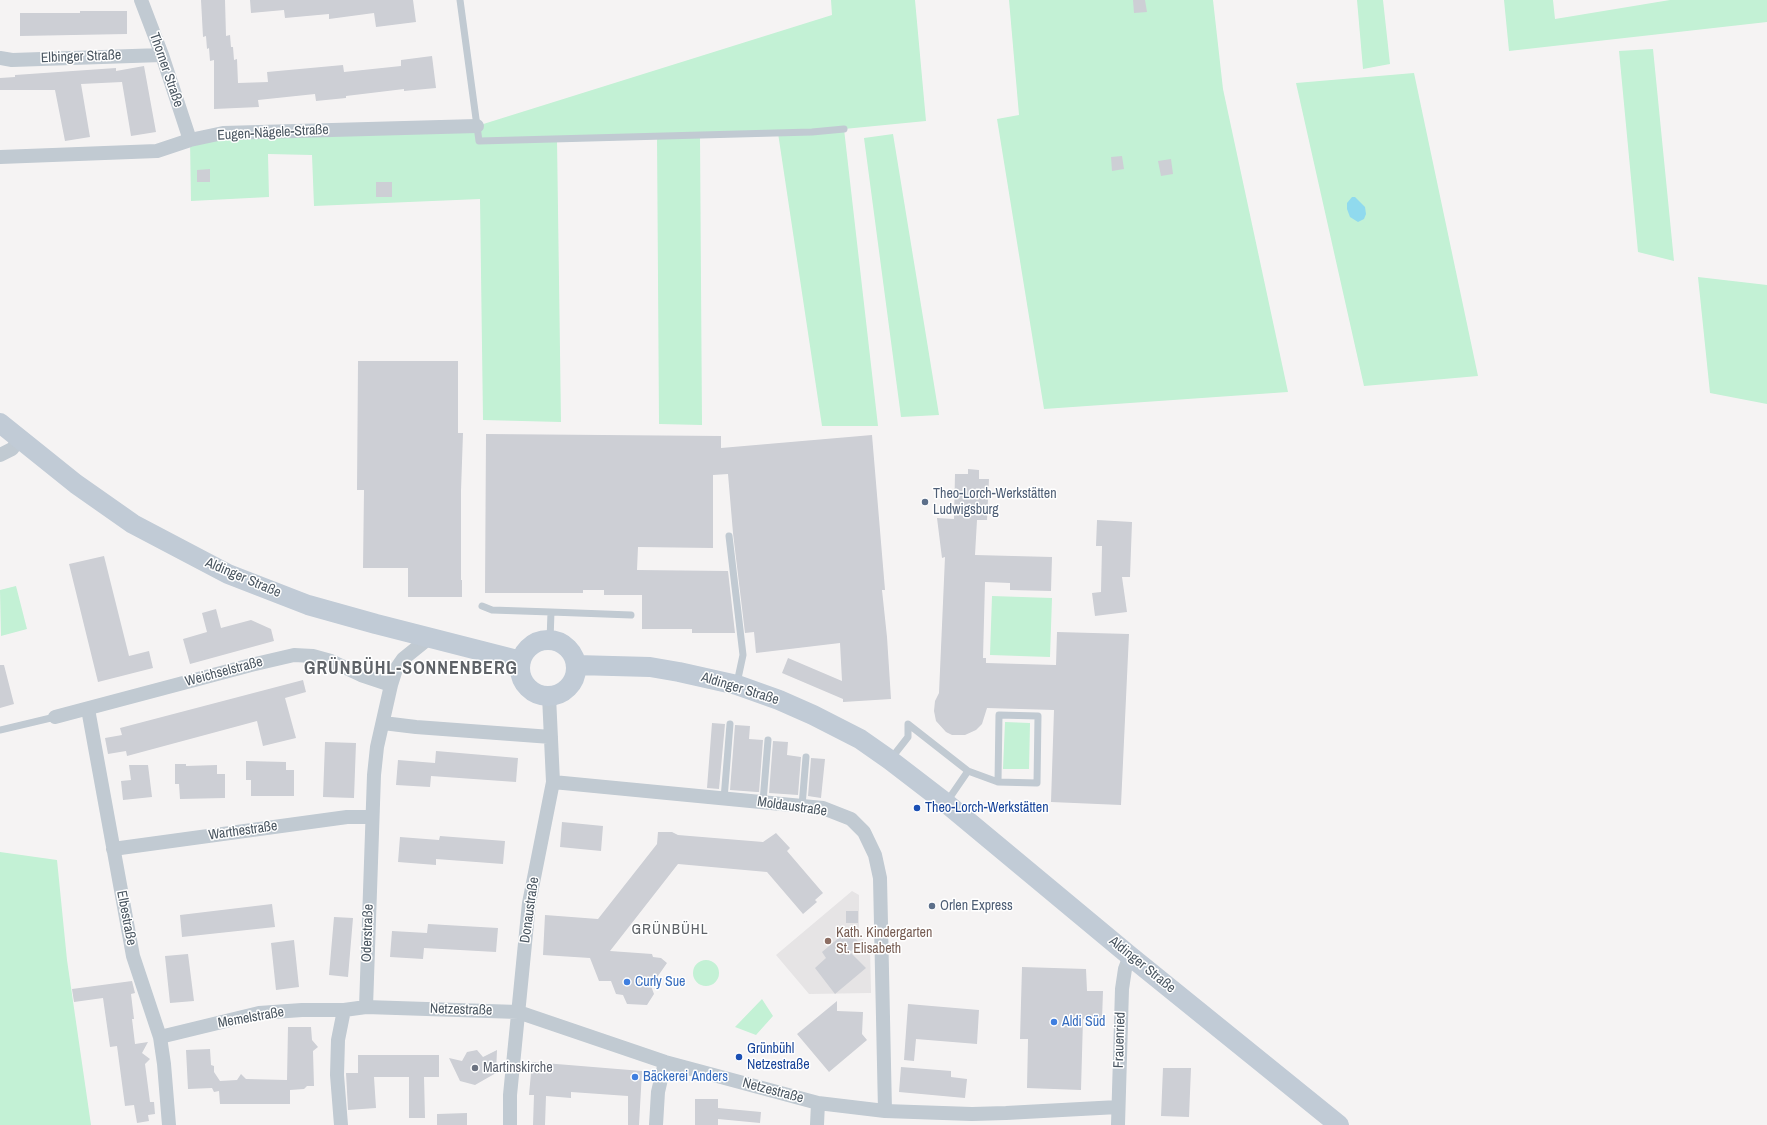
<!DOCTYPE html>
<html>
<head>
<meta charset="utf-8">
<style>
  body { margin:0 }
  canvas { display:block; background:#f5f3f3 }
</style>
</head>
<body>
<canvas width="1767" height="1125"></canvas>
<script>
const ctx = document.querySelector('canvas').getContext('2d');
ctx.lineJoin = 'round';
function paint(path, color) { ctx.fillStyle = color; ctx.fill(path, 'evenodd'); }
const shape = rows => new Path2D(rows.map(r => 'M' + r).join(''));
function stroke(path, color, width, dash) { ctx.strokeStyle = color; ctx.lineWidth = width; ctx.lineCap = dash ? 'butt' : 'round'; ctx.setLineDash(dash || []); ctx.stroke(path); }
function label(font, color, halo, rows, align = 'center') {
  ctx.font = font + ' "Archivo Narrow",sans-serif'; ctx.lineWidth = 3; ctx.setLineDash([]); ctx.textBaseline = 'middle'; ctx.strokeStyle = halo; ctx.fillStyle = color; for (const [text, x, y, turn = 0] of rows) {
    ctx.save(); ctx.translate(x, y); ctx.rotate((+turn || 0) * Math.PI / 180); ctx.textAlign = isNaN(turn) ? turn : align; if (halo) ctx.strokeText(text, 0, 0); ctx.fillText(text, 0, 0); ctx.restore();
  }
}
paint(shape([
  [852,891,859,895,859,935,870,947,871,993,809,994,776,955]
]), '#e6e4e5');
paint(shape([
  [831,0,915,0,926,121,844,129,878,426,822,426,778,133,700,135,702,425,659,424,657,136,557,139,561,422,483,420,480,199,314,206,312,155,268,154,269,197,191,201,190,140,477,126,832,15],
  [1009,0,1213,0,1223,89,1288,392,1044,409,997,119,1019,115],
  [1357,0,1383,0,1390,64,1363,69],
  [1504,0,1553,0,1555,19,1670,0,1767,0,1767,22,1509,51],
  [1653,49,1674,261,1638,252,1619,51],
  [1414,73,1478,376,1364,386,1296,83],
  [893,134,939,415,901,417,864,138],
  [1698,277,1767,285,1767,404,1710,393],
  [16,586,27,629,1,636,0,590],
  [992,596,1052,598,1050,657,990,655],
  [1005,722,1030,723,1029,769,1003,769],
  [0,852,57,860,67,960,91,1125,0,1125],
  '693 973a13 13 0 1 1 26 0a13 13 0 1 1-26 0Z',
  [762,999,773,1016,756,1035,735,1027]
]), '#c3f1d5');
paint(shape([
  [1352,197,1355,197,1365,207,1366,214,1364,219,1358,222,1350,217,1347,209,1347,203]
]), '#90daee');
paint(shape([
  [201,0,225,0,226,36,230,35,231,47,233,47,234,60,237,59,238,83,268,82,267,72,343,65,344,72,401,66,401,60,432,56,436,88,404,91,404,89,346,96,346,98,316,101,315,94,258,100,259,107,214,109,214,60,210,61,209,48,207,49,206,36,203,37],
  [250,0,413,0,416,22,376,27,374,13,329,19,329,14,285,18,284,10,251,13],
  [1133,0,1145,0,1147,12,1134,13],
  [80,11,127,11,127,34,20,36,20,13,80,13],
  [144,66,156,132,131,136,122,82,81,84,90,137,65,141,55,90,0,90,0,78,15,77,15,75,116,68,116,71],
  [1122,156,1124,169,1112,171,1111,157],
  [1171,159,1173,174,1161,176,1158,161],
  [210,169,210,182,197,182,197,170],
  [376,182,392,182,392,197,376,197],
  [358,361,458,361,458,433,463,433,461,491,461,580,462,580,462,597,408,597,408,568,363,568,364,490,357,490],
  [486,434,721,436,721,448,872,435,885,590,882,590,887,637,891,699,843,702,843,699,782,673,788,658,842,681,840,643,756,653,754,632,745,633,733,533,728,474,713,475,713,548,638,547,637,570,728,571,735,633,692,633,692,629,642,629,642,595,604,595,604,590,583,590,583,593,485,593],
  [968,469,979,470,979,479,989,479,987,520,977,520,975,555,1052,557,1051,591,1010,590,1010,583,985,582,983,658,986,658,986,663,1056,665,1057,632,1129,634,1121,805,1051,802,1054,710,987,708,982,724,976,730,965,735,952,735,946,732,936,721,934,711,935,701,939,693,945,557,942,558,937,518,954,519,955,474,968,474],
  [1097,520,1132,522,1130,577,1122,577,1127,612,1095,616,1092,593,1101,592,1102,546,1096,546],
  [104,556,129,656,149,651,153,668,98,682,69,564],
  [216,609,221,628,251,620,271,629,274,641,190,664,183,639,207,632,202,613],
  [0,665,4,665,14,704,0,708],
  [303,680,306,692,285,698,296,738,263,746,257,721,127,756,126,751,108,754,105,738,122,735,120,728],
  [712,723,725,724,719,789,707,788],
  [735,725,750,726,749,739,763,740,759,792,757,792,730,790],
  [773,741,788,742,787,755,801,757,798,795,769,793],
  [325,742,356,743,354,798,323,797],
  [436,751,518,758,516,782,431,776,430,787,396,785,398,760,435,763],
  [811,758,825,759,821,798,808,796],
  [246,761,286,762,286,770,294,770,294,796,251,796,251,780,246,780],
  [175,764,186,764,186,766,217,765,217,774,225,774,225,798,180,799,179,784,175,784],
  [129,765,148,765,152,797,123,800,121,781,131,780],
  [562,822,603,826,601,851,560,847],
  [658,832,672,832,678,835,763,842,776,833,790,848,787,851,823,893,815,900,817,902,803,914,767,872,678,864,610,951,652,954,653,957,661,958,667,963,651,986,654,994,647,1005,627,1004,623,995,616,994,611,981,599,981,590,958,543,955,545,915,598,919,657,844],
  [440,836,505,841,503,864,436,859,436,865,398,862,400,837,439,840],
  [272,904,275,927,182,937,180,915],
  [846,911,858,911,858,923,846,923],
  [334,917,353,918,348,977,329,975],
  [428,924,498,928,496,952,424,948,423,959,390,957,392,931,427,933],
  [847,931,860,943,850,952,866,968,835,994,815,968,826,958,822,952],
  [294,940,299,987,276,990,271,943],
  [188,954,194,1001,170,1003,165,956],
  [1022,967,1086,969,1087,991,1103,991,1102,1020,1083,1019,1081,1090,1027,1088,1028,1039,1020,1039],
  [132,981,135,993,131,994,134,1019,132,1019,135,1044,148,1042,142,1053,150,1059,145,1064,150,1102,154,1102,155,1114,148,1115,149,1121,137,1123,134,1105,125,1106,117,1046,110,1047,103,998,74,1002,72,989],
  [837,1001,837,1011,863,1012,862,1034,867,1040,829,1072,797,1034],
  [908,1004,979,1010,977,1044,916,1039,914,1061,904,1060],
  [288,1027,311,1027,312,1040,318,1047,313,1051,314,1086,307,1086,304,1089,290,1090,290,1104,220,1104,219,1091,214,1092,212,1088,188,1089,186,1050,210,1049,211,1065,214,1066,214,1072,220,1081,237,1080,241,1074,246,1079,287,1080],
  [477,1050,483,1057,497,1050,496,1073,475,1085,460,1081,449,1058,462,1061,467,1052],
  [358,1055,439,1055,439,1077,424,1077,425,1118,409,1118,409,1077,374,1077,376,1108,348,1110,346,1073,358,1073],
  [532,1062,642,1071,639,1125,628,1125,628,1096,571,1092,571,1098,546,1096,545,1125,533,1125,534,1095,529,1095],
  [901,1067,951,1071,951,1077,967,1079,965,1098,899,1092],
  [1163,1068,1191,1068,1189,1117,1161,1116],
  [695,1099,718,1099,718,1108,761,1112,760,1123,718,1119,718,1125,695,1125],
  [467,1113,467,1125,437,1125,437,1114]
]), '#cdcfd5');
stroke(shape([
  [460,0,479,141,812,132,844,129],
  [729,536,743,655,737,683],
  [482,606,492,610,551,612],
  [550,640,551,612,631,615],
  [0,730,55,717],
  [890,760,908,737,908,724,968,771,946,803],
  [968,771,998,782,1037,783,1038,716,999,715,998,782],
  [724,799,730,724],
  [763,802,768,740],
  [802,806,806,757]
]), '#c1cad2', 7);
stroke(shape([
  [141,0,162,55,190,140],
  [0,58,12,60,162,55],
  [0,157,157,151,190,140,223,133,477,126],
  [0,455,12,449,20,439],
  [88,709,133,956,160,1037,164,1064,169,1125],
  [55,717,251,665,294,655,313,656,331,661,361,675,391,685],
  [383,723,416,727,551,737],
  [553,782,823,808,851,819,864,832,875,855,880,878,885,1111],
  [113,849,347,817,372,817],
  [366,1007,518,1012,665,1062,818,1103,885,1111,972,1114,1006,1113,1118,1107],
  [160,1037,259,1013,302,1010,344,1010,366,1007,374,775,377,747,391,685,396,669,403,659,429,638],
  [341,1125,337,1075,338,1040,344,1010],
  [510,1125,510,1095,529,903,553,782,549,696],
  [656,1125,658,1092,665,1062],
  [817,1125,818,1103],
  [1118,1125,1122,989,1125,969,1130,956]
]), '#c1cad2', 14);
stroke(shape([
  [0,423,76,484,133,524,228,574,308,605,376,624,521,661],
  '520 668a28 28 0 1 1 56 0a28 28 0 1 1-56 0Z',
  [576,665,650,667,679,672,737,685,779,700,813,715,860,739,890,760,946,803,1130,956,1339,1125]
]), '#c1cbd6', 20);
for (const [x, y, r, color] of [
  [925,502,4,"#5c6f8a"],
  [917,808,4,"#1a4fb4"],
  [932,906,4,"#5c6f8a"],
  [828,941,4,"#8d6e63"],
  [627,982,4,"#3f7fe0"],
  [1054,1022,4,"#3f7fe0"],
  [739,1057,4,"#1a4fb4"],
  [475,1068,4,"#6b7280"],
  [635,1077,4,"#3f7fe0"]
]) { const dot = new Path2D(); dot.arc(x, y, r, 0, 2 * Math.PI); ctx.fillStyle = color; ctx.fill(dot); stroke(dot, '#fff', 1.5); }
label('14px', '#4a5661', '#fff', [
  ["Elbinger Straße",81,57,-2],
  ["Thorner Straße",166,70,71],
  ["Eugen-Nägele-Straße",273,133,-3],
  ["Aldinger Straße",243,578,23],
  ["Weichselstraße",224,672,-15],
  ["Aldinger Straße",740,689,17],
  ["Moldaustraße",792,807,8],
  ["Warthestraße",243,831,-8],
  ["Donaustraße",530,910,-82],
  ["Elbestraße",126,918,79],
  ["Oderstraße",368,933,-88],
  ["Aldinger Straße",1142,965,39],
  ["Netzestraße",461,1010,2],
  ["Memelstraße",251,1018,-10],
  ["Frauenried",1120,1040,-88],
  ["Netzestraße",773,1091,15]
]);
label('14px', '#4e5e75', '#fff', [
  ["Theo-Lorch-Werkstätten",933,494],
  ["Ludwigsburg",933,510],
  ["Orlen Express",940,906]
], 'left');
label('14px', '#164399', '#fff', [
  ["Theo-Lorch-Werkstätten",925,808],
  ["Grünbühl",747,1049],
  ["Netzestraße",747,1065]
], 'left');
label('14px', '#785e54', '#fff', [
  ["Kath. Kindergarten",836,933],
  ["St. Elisabeth",836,949]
], 'left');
label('14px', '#366cbe', '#fff', [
  ["Curly Sue",635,982],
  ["Aldi Süd",1062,1022],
  ["Bäckerei Anders",643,1077]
], 'left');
label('14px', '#5b616d', '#fff', [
  ["Martinskirche",483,1068]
], 'left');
ctx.letterSpacing = '1px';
label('15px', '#5f6368', '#fff', [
  ["GRÜNBÜHL",670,930]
]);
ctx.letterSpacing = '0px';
ctx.letterSpacing = '1px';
label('bold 18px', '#5f6368', '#fff', [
  ["GRÜNBÜHL-SONNENBERG",411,669]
]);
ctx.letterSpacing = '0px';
</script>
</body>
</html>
